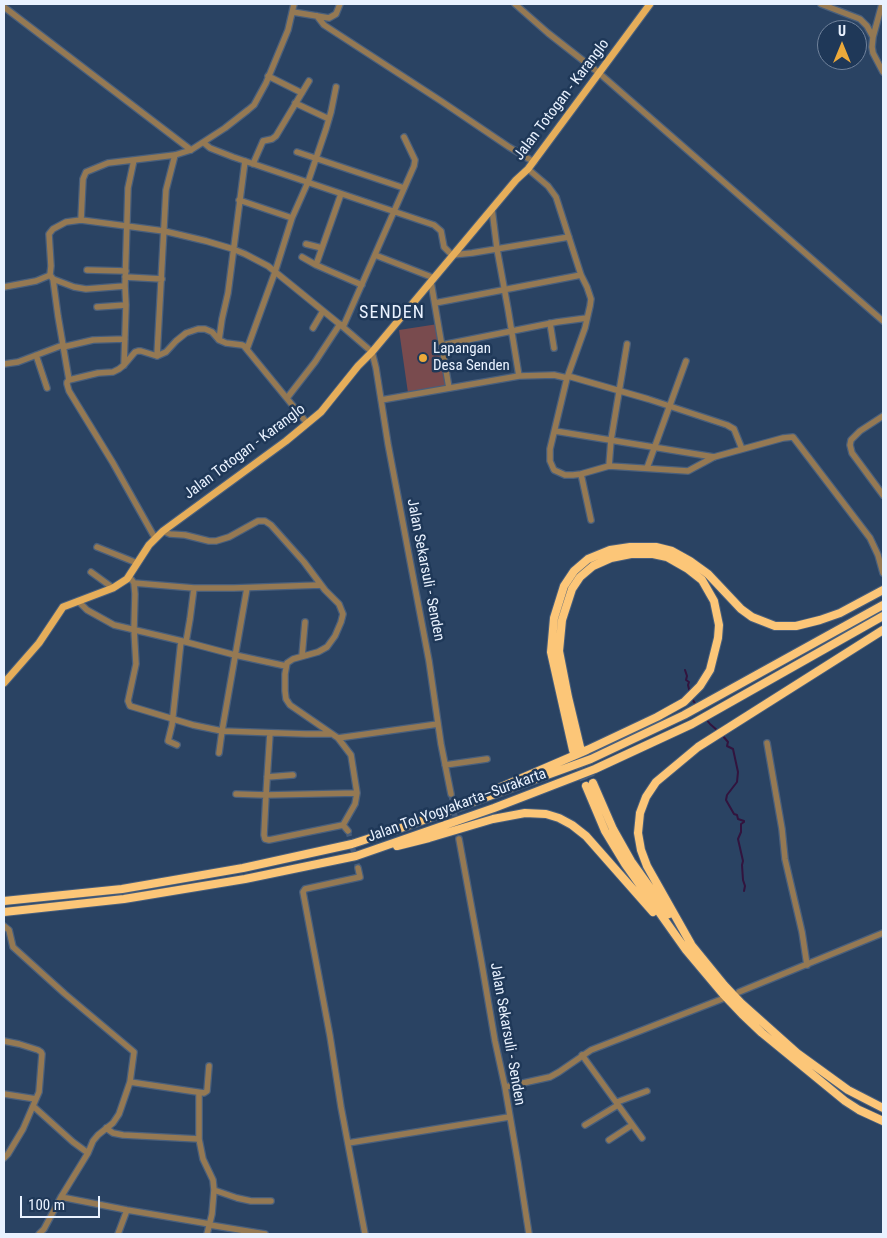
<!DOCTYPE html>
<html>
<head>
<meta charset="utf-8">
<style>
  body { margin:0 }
  #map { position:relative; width:887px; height:1238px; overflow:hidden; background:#2a4363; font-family:"Roboto Condensed",sans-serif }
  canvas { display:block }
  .frame { position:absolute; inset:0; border:5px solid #e9f2ff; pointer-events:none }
  .north { position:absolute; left:817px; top:20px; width:50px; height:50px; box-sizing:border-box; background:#1f3858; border:1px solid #70829b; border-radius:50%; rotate:0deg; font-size:14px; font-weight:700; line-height:20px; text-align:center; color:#e9f2ff }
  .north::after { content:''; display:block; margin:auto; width:18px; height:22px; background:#eca93a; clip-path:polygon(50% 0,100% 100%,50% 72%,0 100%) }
  .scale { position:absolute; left:20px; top:1196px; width:80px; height:22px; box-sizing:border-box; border:2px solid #e9f2ff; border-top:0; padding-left:6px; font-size:15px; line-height:18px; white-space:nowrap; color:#e9f2ff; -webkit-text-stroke:4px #1f3858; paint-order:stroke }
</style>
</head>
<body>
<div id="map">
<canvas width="887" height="1238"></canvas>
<div class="frame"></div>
<div class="north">U</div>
<div class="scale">100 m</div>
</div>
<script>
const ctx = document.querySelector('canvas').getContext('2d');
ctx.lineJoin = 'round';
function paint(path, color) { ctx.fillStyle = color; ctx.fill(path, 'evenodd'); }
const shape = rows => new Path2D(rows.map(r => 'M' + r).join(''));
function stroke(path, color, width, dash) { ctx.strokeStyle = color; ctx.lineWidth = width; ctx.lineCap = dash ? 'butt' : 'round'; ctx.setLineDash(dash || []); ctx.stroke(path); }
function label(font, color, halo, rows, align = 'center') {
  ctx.font = font + ' "Roboto Condensed",sans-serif'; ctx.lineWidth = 5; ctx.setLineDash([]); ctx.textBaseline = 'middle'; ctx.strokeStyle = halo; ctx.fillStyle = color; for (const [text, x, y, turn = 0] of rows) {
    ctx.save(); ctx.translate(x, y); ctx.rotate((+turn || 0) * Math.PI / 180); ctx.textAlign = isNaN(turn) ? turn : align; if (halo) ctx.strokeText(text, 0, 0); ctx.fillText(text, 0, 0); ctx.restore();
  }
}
paint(shape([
  [438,324,448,386,408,393,399,330]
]), '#794b4e');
stroke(shape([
  [685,670,687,676,686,680,689,682,688,685,690,693],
  [691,697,696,705],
  [706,719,710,724,718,731],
  [722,735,728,742,727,746,733,749,738,772,737,782,727,795,726,800,734,814,737,815,738,819,744,821,744,822,741,824,741,832,738,839,743,861,742,865,743,880,745,886,744,891]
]), '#32143e', 2);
stroke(shape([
  [451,794,459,839],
  [348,831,358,868]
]), '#475d7a', 5.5, [5.5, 3]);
stroke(shape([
  [580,747,593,783],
  [573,750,586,786]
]), '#475d7a', 8, [8, 4]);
const minor = shape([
  [515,4,548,33,599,73,883,321],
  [821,4,860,19,867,26,873,37,872,47,873,53,883,72],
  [4,7,191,150],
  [293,12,329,18,336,14,340,4],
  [317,16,324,25,441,101,509,147,534,162],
  [873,37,882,4],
  [268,76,302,93],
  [295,103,329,119],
  [204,143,210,148,233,157,434,225,441,231,444,247,452,255,472,253,569,237],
  [297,152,404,188],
  [253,164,263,141,272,139,276,136,309,81],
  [528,169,548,186,556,197,581,275,587,287,591,299,590,306,585,328,567,378,550,449,550,461,554,470,565,475,573,475,581,474,609,466,688,471,714,457,783,438,793,437,870,538,878,555,883,573],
  [239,200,292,218],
  [492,209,497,249,508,309,519,376],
  [81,220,83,179,86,172,108,163,175,155,191,150,225,128,248,110,254,105,266,83,288,30,294,4],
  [306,244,322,248],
  [375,255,434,278],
  [302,257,316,265,362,285],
  [316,265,341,194],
  [87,270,126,271],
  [50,275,53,279,58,316,69,380,98,373,113,372,119,369,124,365,135,352,138,351,141,351,157,356,166,352,176,341,186,333,198,329,205,329,212,332,219,340,226,343,242,345,244,346,307,423],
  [125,277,162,279],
  [53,279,74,287,86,289,125,286],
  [431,282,449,388],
  [4,287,36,281,48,276,50,275,51,266,49,234,53,229,66,222,81,220,164,231,206,241,233,249,245,254,268,266,343,327,372,352,376,368,388,444,429,661,441,744,451,794],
  [435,303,581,275],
  [97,307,126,305],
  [550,323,554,348],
  [343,327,414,166,415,160,404,137],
  [313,328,323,311],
  [219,340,222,319,228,293,245,161],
  [442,345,557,322,587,318],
  [63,347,93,340,125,339],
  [247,349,275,272,292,218,308,182,326,129,331,112,336,87],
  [36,355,47,388],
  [157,356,166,190,175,155],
  [4,364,18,362,63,345],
  [124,365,126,305,125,286,128,188,134,160],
  [568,376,648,399,727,425,734,429,742,449],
  [69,380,67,382,67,384,69,391,113,463,155,538],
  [287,398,315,362,340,324],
  [381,400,519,376,554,375,567,378],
  [883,416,860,431,851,440,850,445,852,453,883,495],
  [555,431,714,457],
  [609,466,611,440,627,344],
  [647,468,686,361],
  [581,474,591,520],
  [163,531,170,534,185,535,209,541,216,541,229,537,258,521,265,521,271,525,304,562,325,590,339,604,343,614,341,622,335,636,327,647,318,652,293,659,287,663,285,674,285,691,286,699,290,705,338,738,351,755,357,793,355,804,343,825,348,831],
  [97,547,137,563],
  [91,572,113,588],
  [129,576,134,583,135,594,134,629,136,664,128,701,130,706,193,725,222,731,306,734,331,734],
  [134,583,194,588,234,588,321,585],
  [78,601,87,610,114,625,186,642,235,655,286,666],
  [186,642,190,619,194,588],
  [302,656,305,622],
  [270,733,266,795,264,835,265,839,269,840,343,825],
  [338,738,438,724],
  [767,743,782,829,785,859,802,932,807,965],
  [177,745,168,741,172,725,181,641],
  [219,753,222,731,247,588],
  [445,765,487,759],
  [267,777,293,775],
  [236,794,266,795,357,793],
  [459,839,481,959,495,1041,505,1087,518,1163,529,1234],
  [358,868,360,877,305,889,303,892,330,1036,341,1107,365,1234],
  [4,926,9,930,13,947,65,994,134,1052,130,1082,119,1114,113,1123,98,1135,93,1141,88,1153,61,1197,44,1229,39,1234],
  [739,992,883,933],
  [4,1041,19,1044,38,1050,41,1052,42,1054,39,1092,23,1129,8,1154,4,1158],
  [582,1055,642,1138],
  [130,1082,204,1093,207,1091,209,1066],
  [505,1087,550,1077,559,1072,591,1050,722,999],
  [199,1093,199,1139,203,1159,213,1180,214,1190,212,1214,207,1234],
  [4,1094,36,1099],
  [617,1102,647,1091],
  [33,1106,73,1142,88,1153],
  [585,1125,618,1105],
  [106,1128,113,1133,123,1135,199,1139],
  [609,1140,632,1125],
  [348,1143,509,1117],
  [214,1190,237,1198,251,1201,271,1201],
  [61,1197,127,1210,210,1224],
  [210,1225,265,1234],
  [118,1234,127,1210]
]);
const major = shape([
  [4,683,39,643,63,607,113,588,127,579,149,545,163,531,286,441,321,412,358,366,372,352,516,180,528,169,650,4]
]);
const highway = shape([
  [573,750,551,652,554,618,564,586,574,571,588,559,610,550,630,547,656,547,672,551,690,561,708,574,741,609,752,617,775,626,796,626,820,620,840,613,883,590],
  [593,783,613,829,631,861,669,914],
  [586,786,605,831,625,864,686,950,723,994,742,1014,762,1033,845,1101,859,1110,883,1121],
  [494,790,587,750,657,717,684,702,700,686,710,670,718,638,719,625,714,601,702,580,688,569,667,557,653,554,631,554,611,558,593,566,580,577,572,589,562,620,559,651,568,697,580,747],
  [397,846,429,838,493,819,525,813,546,814,559,818,572,825,586,836,653,912],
  [4,901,122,889,243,868,352,844,407,826,591,759,684,715,883,605],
  [4,912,124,899,245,879,356,856,494,808,595,769,692,724,883,616],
  [689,942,724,985,741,1003,797,1053,848,1090,883,1108],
  [691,944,647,866,641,850,638,833,640,813,646,797,656,782,698,747,883,630]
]);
stroke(minor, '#495f7c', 8);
stroke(major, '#495f7c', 9);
stroke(highway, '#495f7c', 10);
stroke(minor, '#957953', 5.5);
stroke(major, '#e6ae5a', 7);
stroke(highway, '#fcc678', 8);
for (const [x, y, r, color] of [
  [423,358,5,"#eca93a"]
]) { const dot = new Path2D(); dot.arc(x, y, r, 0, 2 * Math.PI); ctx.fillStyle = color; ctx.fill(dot); stroke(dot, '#1f3858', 2); }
label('15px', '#e9f2ff', '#1f3858', [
  ["Jalan Totogan - Karanglo",562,100,-53],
  ["Jalan Totogan - Karanglo",245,452,-37],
  ["Jalan Sekarsuli - Senden",425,570,79],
  ["Jalan Tol Yogyakarta–Surakarta",457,806,-20],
  ["Jalan Sekarsuli - Senden",507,1034,80]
]);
label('15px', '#e9f2ff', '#1f3858', [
  ["Lapangan",433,349],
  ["Desa Senden",433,366]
], 'left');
ctx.letterSpacing = '1px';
label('18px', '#e9f2ff', '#1f3858', [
  ["SENDEN",392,313]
]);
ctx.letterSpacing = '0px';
</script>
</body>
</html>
